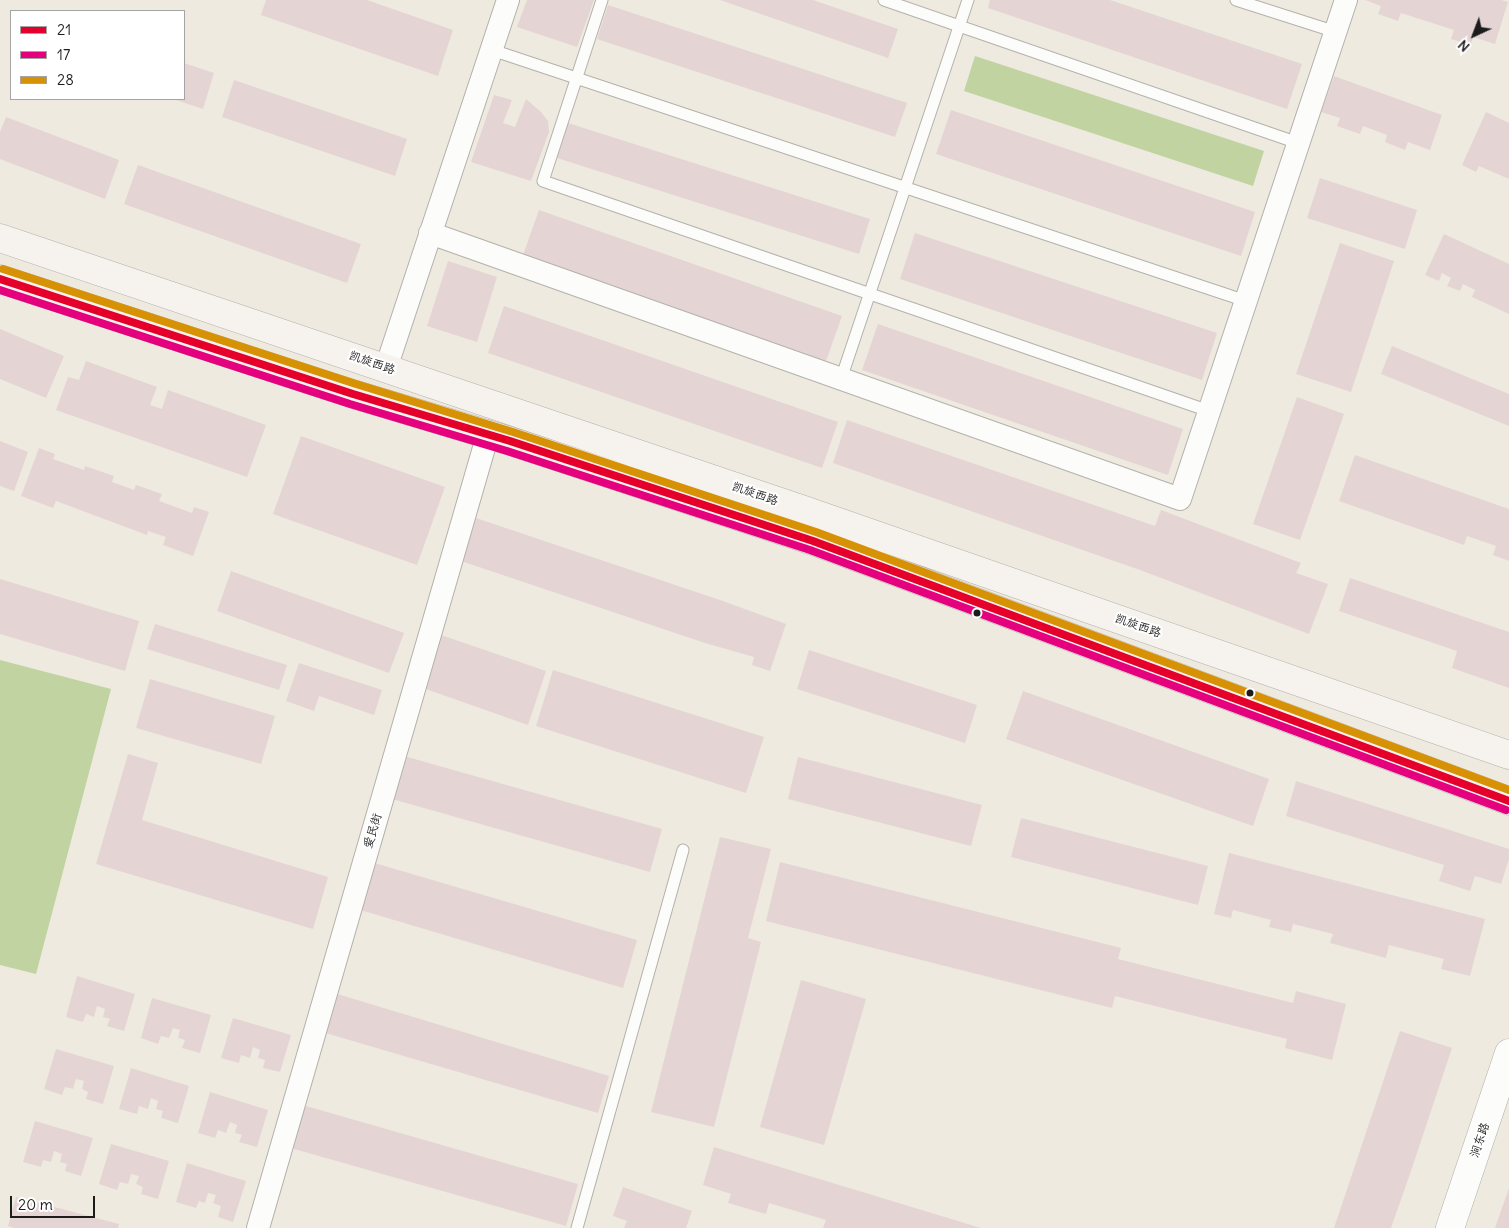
<!DOCTYPE html>
<html>
<head>
<meta charset="utf-8">
<style>
  body { margin:0 }
  #map { position:relative; width:1509px; height:1228px; overflow:hidden; background:#eeeae0; font-family:Delius,sans-serif }
  canvas { display:block }
  .legend { position:absolute; left:10px; top:10px; width:175px; height:90px; box-sizing:border-box; background:#fff; border:1px solid #a4a4a4; margin:0; padding:6px 9px; list-style:none; font-size:15px; color:#1c1c1c }
  .legend li { display:flex; align-items:center; gap:10px; height:25px }
  .legend b { width:25px; border:1px solid #a4a4a4 }
  .north { position:absolute; left:1449px; top:10px; width:50px; height:50px; -webkit-text-stroke:4px #fff; paint-order:stroke; rotate:223deg; font-size:14px; font-weight:700; line-height:20px; text-align:center; color:#1c1c1c }
  .north::after { content:''; display:block; margin:auto; width:18px; height:22px; background:#1c1c1c; clip-path:polygon(50% 0,100% 100%,50% 72%,0 100%) }
  .scale { position:absolute; left:10px; top:1196px; width:85px; height:22px; box-sizing:border-box; border:2px solid #1c1c1c; border-top:0; padding-left:6px; font-size:15px; line-height:18px; white-space:nowrap; color:#1c1c1c; -webkit-text-stroke:4px #fff; paint-order:stroke }
</style>
</head>
<body>
<div id="map">
<canvas width="1509" height="1228"></canvas>
<ul class="legend">
<li><b style="height:6px;background:#e4002b"></b>21</li>
<li><b style="height:6px;background:#e5007d"></b>17</li>
<li><b style="height:6px;background:#d69104"></b>28</li>
</ul>
<div class="north">N</div>
<div class="scale">20 m</div>
</div>
<script>
const ctx = document.querySelector('canvas').getContext('2d');
ctx.lineJoin = 'round';
function paint(path, color) { ctx.fillStyle = color; ctx.fill(path, 'evenodd'); }
const shape = rows => new Path2D(rows.map(r => 'M' + r).join(''));
function stroke(path, color, width, dash) { ctx.strokeStyle = color; ctx.lineWidth = width; ctx.lineCap = dash ? 'butt' : 'round'; ctx.setLineDash(dash || []); ctx.stroke(path); }
function label(font, color, halo, rows, align = 'center') {
  ctx.font = font + ' Delius,"LXGW WenKai TC",sans-serif'; ctx.lineWidth = 4; ctx.setLineDash([]); ctx.textBaseline = 'middle'; ctx.strokeStyle = halo; ctx.fillStyle = color; for (const [text, x, y, turn = 0] of rows) {
    ctx.save(); ctx.translate(x, y); ctx.rotate((+turn || 0) * Math.PI / 180); ctx.textAlign = isNaN(turn) ? turn : align; if (halo) ctx.strokeText(text, 0, 0); ctx.fillText(text, 0, 0); ctx.restore();
  }
}
paint(shape([
  [975,56,1264,151,1253,186,964,91],
  [0,660,111,689,36,974,0,965]
]), '#c0d3a0');
paint(shape([
  [266,0,367,0,453,30,438,76,261,15],
  [527,0,594,0,577,47,517,27],
  [720,0,813,0,898,29,888,58],
  [990,0,1110,0,1302,64,1287,109,988,8],
  [1365,0,1501,0,1508,2,1495,44,1473,37,1471,45,1451,39,1454,30,1401,13,1398,21,1378,14,1381,6],
  [608,5,907,103,895,137,597,39],
  [184,63,214,73,203,109,173,99,184,99],
  [1334,76,1442,115,1430,150,1408,142,1405,150,1385,142,1387,135,1363,126,1360,134,1337,126,1340,118,1321,112],
  [234,80,407,139,395,176,222,117],
  [494,95,512,100,503,123,515,127,526,99,541,112,548,121,549,132,531,181,471,162],
  [951,110,1255,212,1241,256,936,154],
  [1486,112,1509,123,1509,179,1479,166,1476,172,1462,165],
  [6,117,119,160,105,199,0,159,0,132],
  [568,123,870,219,859,254,557,158],
  [138,165,361,244,347,283,124,204],
  [1320,178,1417,210,1405,249,1307,218],
  [539,210,842,316,826,361,523,255],
  [915,233,1217,333,1202,380,900,279],
  [1444,234,1509,264,1509,314,1472,297,1475,290,1463,284,1460,291,1447,286,1451,278,1442,273,1439,281,1425,275],
  [1340,243,1394,261,1351,392,1296,374],
  [448,261,497,277,477,342,427,326],
  [504,306,838,422,822,468,488,353],
  [878,324,1183,429,1168,475,862,370],
  [0,329,64,356,46,398,0,379],
  [1392,346,1509,394,1509,426,1381,374],
  [86,361,157,387,150,405,162,409,168,390,266,425,247,477,56,410,68,377,79,380],
  [1297,397,1344,414,1300,540,1253,524],
  [847,420,1155,526,1161,510,1301,563,1296,573,1328,584,1309,634,1140,570,833,463],
  [301,436,445,487,417,565,273,514],
  [0,441,28,452,14,491,0,486],
  [39,448,55,454,53,459,84,470,85,466,114,476,112,482,134,490,136,485,162,494,159,501,192,513,194,507,209,512,193,556,163,545,166,537,148,531,147,535,56,501,53,508,21,496],
  [1355,455,1509,509,1509,561,1493,555,1496,546,1467,536,1464,545,1339,501],
  [473,517,720,600,786,624,770,671,752,665,754,657,705,643,458,560],
  [231,571,404,633,389,673,217,611],
  [1350,578,1509,632,1509,688,1452,668,1457,651,1339,611],
  [0,579,139,621,125,671,0,634],
  [155,624,287,665,279,690,147,649],
  [441,635,546,671,528,725,423,688],
  [809,650,977,705,965,743,797,689],
  [299,663,382,690,374,715,319,696,314,711,286,701],
  [553,670,764,737,746,793,536,726],
  [150,679,275,716,261,764,136,728],
  [1023,691,1269,779,1253,826,1006,739],
  [128,754,158,763,142,820,328,877,313,929,96,864],
  [404,756,662,829,650,872,392,799],
  [798,757,982,805,971,846,788,799],
  [1296,781,1509,849,1509,859,1501,884,1475,876,1470,891,1439,881,1444,865,1286,816],
  [1021,818,1208,866,1198,905,1011,857],
  [720,837,771,849,748,938,761,942,714,1127,651,1112],
  [1229,853,1485,919,1470,976,1441,969,1444,959,1389,945,1386,958,1330,943,1333,934,1293,924,1291,932,1269,927,1271,920,1233,910,1231,918,1214,914],
  [371,862,637,940,623,988,357,909],
  [780,862,1121,948,1118,959,1293,1003,1296,991,1346,1004,1332,1060,1285,1048,1287,1039,1115,996,1112,1008,766,921],
  [77,976,135,994,124,1031,107,1026,110,1019,103,1017,105,1009,97,1006,94,1017,86,1014,83,1022,66,1017],
  [801,980,866,999,824,1145,760,1127],
  [334,993,609,1076,598,1113,322,1032],
  [152,998,211,1015,200,1053,182,1048,185,1040,178,1038,180,1030,173,1028,169,1038,161,1036,158,1044,141,1038],
  [233,1018,291,1035,280,1072,263,1068,265,1060,258,1058,260,1050,253,1047,250,1058,241,1055,239,1063,221,1058],
  [1400,1031,1452,1048,1411,1171,1391,1228,1334,1228],
  [56,1049,114,1066,103,1104,86,1099,88,1092,82,1089,84,1081,76,1079,73,1089,65,1087,62,1095,44,1089],
  [131,1068,189,1086,178,1123,161,1118,163,1111,156,1109,158,1101,151,1098,148,1109,139,1106,137,1114,119,1109],
  [210,1092,268,1110,257,1147,239,1142,242,1135,235,1133,237,1125,230,1122,226,1133,218,1130,215,1138,198,1133],
  [299,1104,578,1184,566,1226,287,1147],
  [35,1121,93,1138,81,1176,65,1171,67,1164,60,1162,62,1154,54,1151,51,1162,43,1160,41,1167,23,1162],
  [111,1144,169,1161,158,1199,141,1194,143,1187,136,1184,139,1176,131,1174,128,1184,120,1182,117,1190,99,1184],
  [714,1147,981,1228,823,1228,826,1220,769,1203,766,1214,728,1203,731,1194,703,1185],
  [187,1163,246,1181,233,1222,218,1217,221,1206,213,1203,216,1195,208,1193,205,1203,199,1201,196,1208,176,1202],
  [623,1187,692,1211,686,1228,624,1228,627,1221,613,1216],
  [1509,1188,1509,1228,1495,1228],
  [16,1197,119,1224,118,1228,14,1228,8,1226]
]), '#e4d5d4');
const service = shape([
  [602,0,543,181,1209,411],
  [884,0,1298,143],
  [1236,0,1336,32],
  [492,50,1246,301],
  [841,379,968,0],
  [577,1228,683,850]
]);
const minor = shape([
  [430,233,1180,499,1346,0],
  [386,368,508,0],
  [258,1228,488,434]
]);
const tertiary = shape([
  [1450,1228,1509,1053]
]);
const secondary = shape([
  [0,238,804,510,1509,755],
  [0,279,353,394,510,441,813,541,1509,801]
]);
stroke(service, '#b4b1ab', 13);
stroke(minor, '#b4b1ab', 24);
stroke(tertiary, '#b4b1ab', 29);
stroke(secondary, '#b4b1ab', 29);
stroke(service, '#fcfcfa', 11);
stroke(minor, '#fcfcfa', 22);
stroke(tertiary, '#fcfcfa', 28);
stroke(secondary, '#f6f3ef', 28);
stroke(shape([
  [0,279,353,394,510,441,813,541,1509,801]
]), '#e4002b', 8);
stroke(shape([
  [0,290,350,404,507,451,810,550,1506,810]
]), '#e5007d', 8);
stroke(shape([
  [3,269,356,384,513,432,816,532,1509,790]
]), '#d69104', 8);
for (const [x, y, r, color] of [
  [977,613,4.5,"#1c1c1c"],
  [1250,693,4.5,"#1c1c1c"]
]) { const dot = new Path2D(); dot.arc(x, y, r, 0, 2 * Math.PI); ctx.fillStyle = color; ctx.fill(dot); stroke(dot, '#fff', 2); }
label('12px', '#1c1c1c', '#fff', [
  ["凯旋西路",372,363,19],
  ["凯旋西路",755,494,19],
  ["凯旋西路",1138,626,19],
  ["爱民街",373,831,-74],
  ["涧东路",1480,1140,-71]
]);
</script>
</body>
</html>
